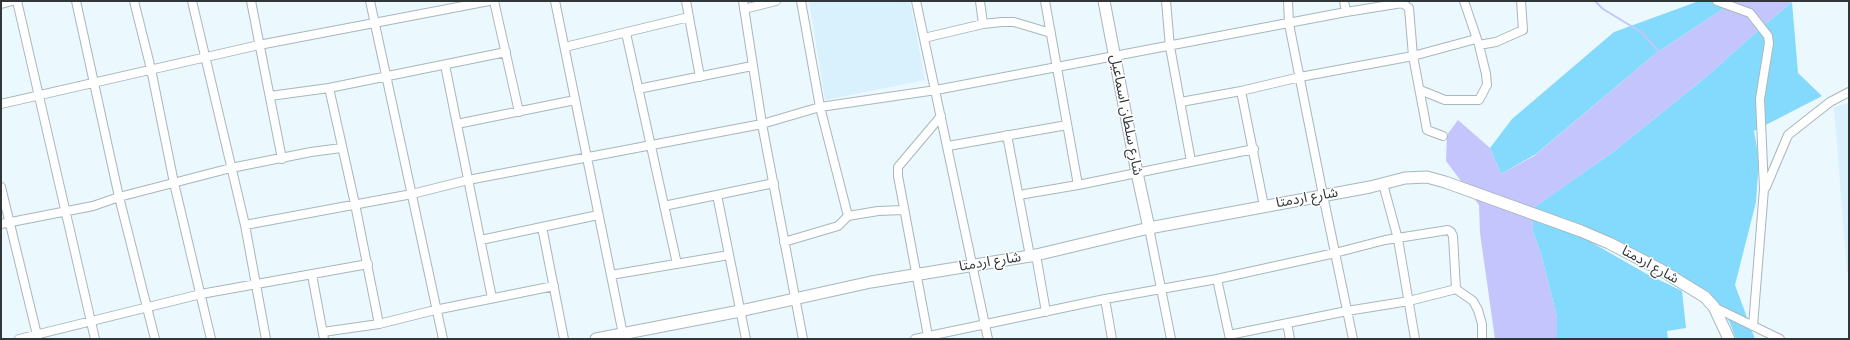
<!DOCTYPE html>
<html>
<head>
<meta charset="utf-8">
<style>
  body { margin:0 }
  #map { position:relative; width:1850px; height:340px; overflow:hidden; background:#ebf8fd; font-family:Arial,sans-serif }
  canvas { display:block }
  .frame { position:absolute; inset:0; border:2px solid #313739; pointer-events:none }
</style>
</head>
<body>
<div id="map">
<canvas width="1850" height="340"></canvas>
<div class="frame"></div>
</div>
<script>
const ctx = document.querySelector('canvas').getContext('2d');
ctx.lineJoin = 'round';
function paint(path, color) { ctx.fillStyle = color; ctx.fill(path, 'evenodd'); }
const shape = rows => new Path2D(rows.map(r => 'M' + r).join(''));
function stroke(path, color, width, dash) { ctx.strokeStyle = color; ctx.lineWidth = width; ctx.lineCap = dash ? 'butt' : 'round'; ctx.setLineDash(dash || []); ctx.stroke(path); }
function label(font, color, halo, rows, align = 'center') {
  ctx.font = font + ' Arial,"Noto Sans Arabic",sans-serif'; ctx.lineWidth = 3; ctx.setLineDash([]); ctx.textBaseline = 'middle'; ctx.strokeStyle = halo; ctx.fillStyle = color; for (const [text, x, y, turn = 0] of rows) {
    ctx.save(); ctx.translate(x, y); ctx.rotate((+turn || 0) * Math.PI / 180); ctx.textAlign = isNaN(turn) ? turn : align; if (halo) ctx.strokeText(text, 0, 0); ctx.fillText(text, 0, 0); ctx.restore();
  }
}
paint(shape([
  [809,1,910,1,925,80,825,100],
  [1849,103,1849,272,1847,272,1834,107]
]), '#d9f1fc');
paint(shape([
  [1699,1,1735,1,1655,54,1536,154,1501,174,1490,148,1512,119,1614,32],
  [1792,2,1798,73,1822,96,1754,131,1759,159,1756,202,1735,285,1755,339,1736,339,1730,323,1715,299,1698,287,1533,208,1613,152,1706,77,1762,27],
  [1532,218,1577,234,1645,273,1682,291,1686,328,1667,331,1668,339,1557,339,1557,317,1541,254,1533,232]
]), '#83dafc');
paint(shape([
  [1735,1,1793,1,1762,27,1706,77,1613,152,1532,209,1533,232,1541,254,1557,317,1557,339,1495,339,1480,233,1479,205,1446,161,1447,135,1458,120,1490,148,1501,174,1534,156,1655,54]
]), '#c5c5fd');
stroke(shape([
  [1595,1,1603,9,1641,32,1660,53]
]), '#c5c5fd', 2);
const street = shape([
  [17,1,95,339],
  [76,1,119,197,155,339],
  [134,1,151,69,174,183,211,339],
  [192,1,245,225,266,339],
  [251,1,282,159],
  [370,1,443,339],
  [494,1,519,112],
  [555,1,624,339],
  [686,1,700,77],
  [743,1,762,124,803,339],
  [801,1,820,107,848,216],
  [916,1,988,339],
  [980,1,983,24],
  [1045,1,1078,185],
  [1166,1,1170,47,1191,161],
  [1288,1,1289,24,1323,195,1353,339],
  [1344,1,1346,12],
  [1717,1,1750,13,1768,36,1769,43,1760,99,1764,189,1753,326],
  [1,4,12,1],
  [744,9,776,1],
  [626,33,677,264],
  [924,38,983,24,1002,22,1014,22,1051,33],
  [1479,45,1496,42,1523,30,1521,1],
  [565,47,689,17],
  [445,65,492,298],
  [329,88,355,204,379,324],
  [638,89,752,66],
  [1420,90,1445,100,1479,100,1487,85,1486,74,1479,45,1464,1],
  [1241,91,1264,206],
  [270,96,329,88,506,52],
  [1181,102,1241,91,1300,77,1413,56,1476,39],
  [1,104,259,45,489,1],
  [457,124,575,100],
  [1007,135,1030,256],
  [948,146,1067,125],
  [1383,184,1398,239,1415,339],
  [1,187,38,339],
  [1766,187,1788,135,1830,102,1849,92],
  [717,195,746,339],
  [1019,195,1078,185,1254,149],
  [664,206,774,183],
  [1,224,93,206,119,197,231,168,311,152,341,148],
  [245,225,412,194,468,180,762,124,820,107,936,90,1346,12,1402,3,1409,8,1413,56,1427,130,1443,136],
  [542,227,564,339],
  [1149,228,1171,339],
  [481,240,598,215],
  [784,242,838,226,848,216,878,211,903,210],
  [1036,255,1046,312],
  [312,275,324,339],
  [611,275,729,255],
  [1217,279,1230,339],
  [1105,299,1112,339],
  [1714,307,1780,339],
  [1287,323,1290,339],
  [323,332,379,324,435,310,554,286],
  [1229,335,1347,311,1409,301,1456,289],
  [928,336,898,176,898,167,941,116],
  [19,339,201,294,368,264],
  [915,339,1105,299,1217,279,1335,253,1385,240,1448,230,1451,232,1453,236,1456,289,1473,301,1478,310,1482,324,1482,339]
]);
const secondary = shape([
  [1104,1,1137,173,1149,228],
  [596,339,740,311,871,282,1036,255,1149,228,1370,187,1405,178,1427,177,1445,182,1581,231,1609,243,1661,270,1705,297,1714,307,1729,339]
]);
stroke(street, '#a8b7bd', 10);
stroke(secondary, '#a8b7bd', 13);
stroke(street, '#fff', 8);
stroke(secondary, '#fff', 11);
label('14px', '#313739', '#fff', [
  ["شارع سلطان اسماعيل",1126,115,79],
  ["شارع اردمتا",1307,198,-10],
  ["شارع اردمتا",990,262,-9],
  ["شارع اردمتا",1650,265,29]
]);
</script>
</body>
</html>
